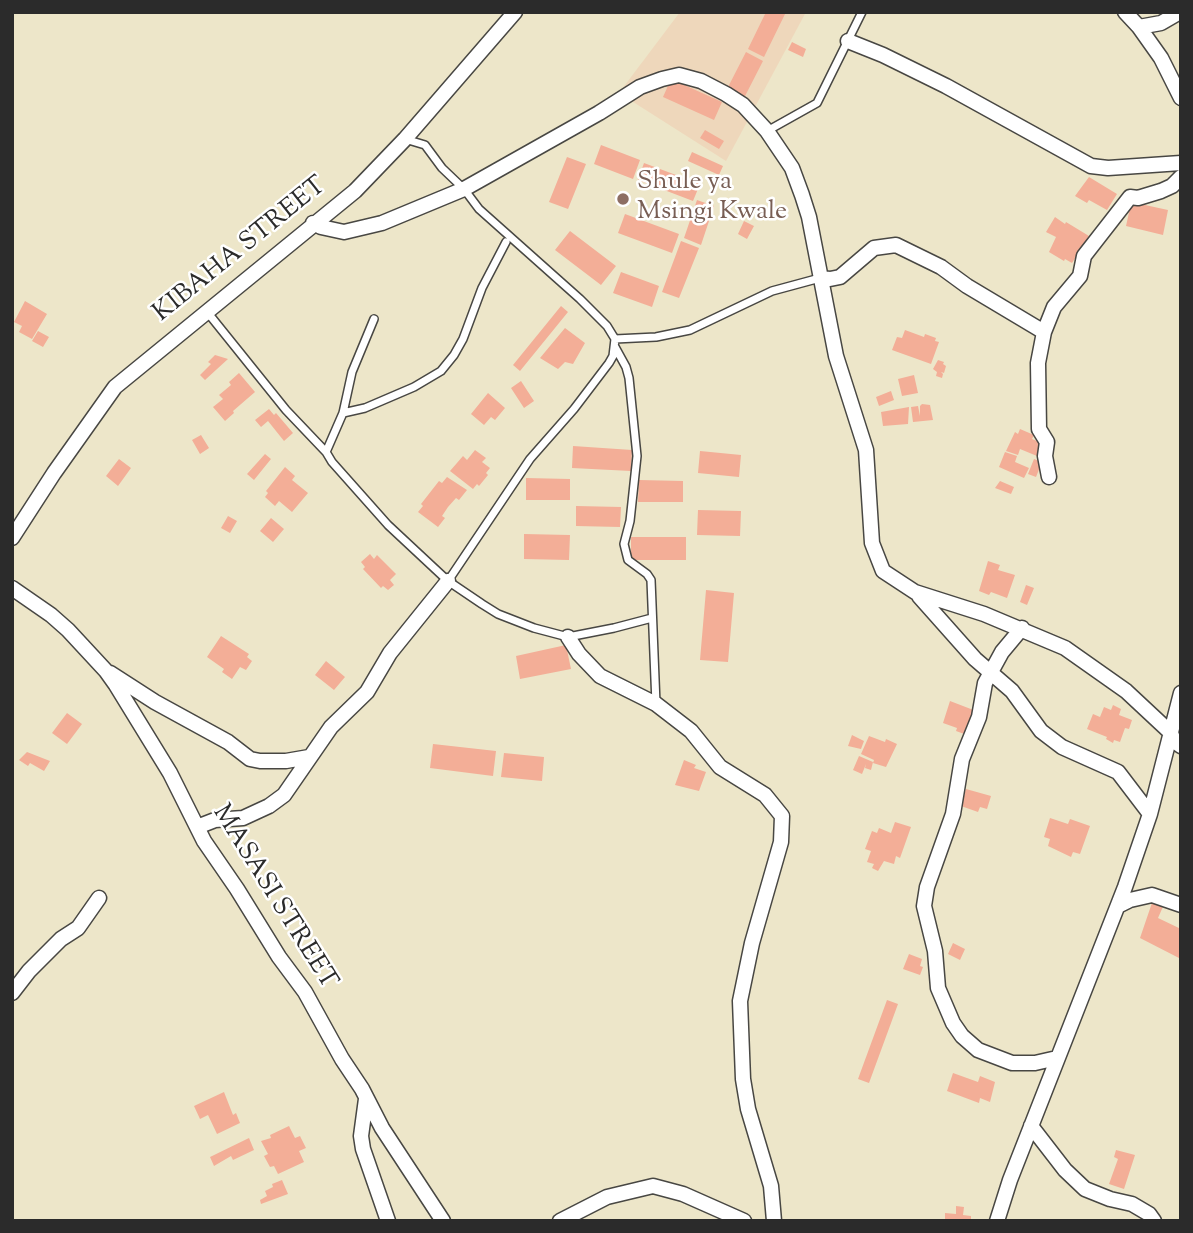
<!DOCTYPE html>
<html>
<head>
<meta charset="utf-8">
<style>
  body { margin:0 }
  #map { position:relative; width:1193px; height:1233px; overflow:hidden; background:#ede6c9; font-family:"Sorts Mill Goudy",serif }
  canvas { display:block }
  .frame { position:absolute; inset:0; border:14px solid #2b2b2b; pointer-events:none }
</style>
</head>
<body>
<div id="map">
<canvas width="1193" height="1233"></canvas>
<div class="frame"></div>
</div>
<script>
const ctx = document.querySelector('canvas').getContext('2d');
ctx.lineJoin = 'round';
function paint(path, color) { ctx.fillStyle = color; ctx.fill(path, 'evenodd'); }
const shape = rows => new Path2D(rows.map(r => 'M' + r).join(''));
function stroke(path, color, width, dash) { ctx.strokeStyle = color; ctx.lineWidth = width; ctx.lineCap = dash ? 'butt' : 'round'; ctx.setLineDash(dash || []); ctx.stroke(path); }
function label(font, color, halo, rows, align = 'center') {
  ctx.font = font + ' "Sorts Mill Goudy",serif'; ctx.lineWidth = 5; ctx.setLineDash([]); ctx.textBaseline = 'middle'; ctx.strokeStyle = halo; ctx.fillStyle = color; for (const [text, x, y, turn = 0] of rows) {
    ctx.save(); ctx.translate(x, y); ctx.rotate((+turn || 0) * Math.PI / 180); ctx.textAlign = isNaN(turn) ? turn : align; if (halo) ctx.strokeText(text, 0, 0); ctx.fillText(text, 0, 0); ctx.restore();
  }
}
paint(shape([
  [680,12,806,12,726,161,619,93]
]), '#eed7bb');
paint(shape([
  [766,12,786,12,764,57,748,49],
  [792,42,806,49,803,57,788,50],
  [746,52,763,61,743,100,726,91],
  [671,79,722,102,714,120,663,97],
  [705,130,724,141,719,149,700,138],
  [601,145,640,160,633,179,594,164],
  [692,152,723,166,719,175,688,161],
  [567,157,586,164,568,209,549,202],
  [644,163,700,184,693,201,638,180],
  [1089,177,1117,194,1107,210,1089,200,1087,203,1075,196],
  [1132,199,1145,201,1145,205,1168,210,1163,235,1126,226],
  [697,200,714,206,701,245,684,238],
  [625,214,679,234,672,253,618,233],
  [1055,217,1065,224,1066,222,1089,236,1072,263,1065,259,1064,261,1049,252,1056,237,1046,232],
  [744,221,754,226,747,239,738,234],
  [570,231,616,266,601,285,555,250],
  [681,241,699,248,679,298,662,292],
  [621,272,659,286,652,307,613,293],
  [25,301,47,314,32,339,19,332,22,326,14,322],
  [561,306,568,312,520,371,513,365],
  [565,328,585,343,573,364,565,362,558,369,540,358],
  [905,330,924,337,925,334,936,338,935,341,939,342,931,364,892,350,897,337,902,338],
  [38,331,49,337,43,347,32,341],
  [215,355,228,359,205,380,200,375,211,364,208,362],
  [938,360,944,362,943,364,946,366,944,373,941,372,943,374,942,378,936,376,937,372,933,369],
  [239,373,255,392,233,411,234,413,225,421,213,407,223,399,219,395,231,385,229,382],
  [914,375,918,393,902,396,898,379],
  [521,381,534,401,524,408,511,388],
  [891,391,894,400,879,406,876,397],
  [488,393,505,408,495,420,491,417,484,425,471,414],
  [922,404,930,405,933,420,913,422,911,407,918,406,920,416,920,406],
  [909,407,908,424,883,426,881,412],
  [269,409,274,415,276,413,293,433,284,441,268,421,261,427,255,420],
  [1020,429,1034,435,1032,439,1042,443,1037,456,1020,449,1018,455,1006,451,1015,432,1018,434],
  [201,435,209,448,200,454,192,440],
  [573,446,632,450,631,471,572,468],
  [475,450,486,458,482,462,490,468,486,473,488,475,479,486,477,484,473,489,450,471,463,456,467,460],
  [700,451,741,455,739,477,698,473],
  [1005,452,1017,456,1015,462,1029,468,1024,478,999,467],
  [265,454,271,459,254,480,247,474],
  [119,459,131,468,118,486,106,476],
  [1034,459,1042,462,1036,477,1028,474],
  [285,467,295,476,292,480,308,493,292,512,279,501,275,506,265,497,268,493,266,491],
  [447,477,467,490,459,500,456,498,448,507,442,516,445,518,438,527,418,512,423,506,421,504,439,481,442,483],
  [526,478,570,479,570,500,526,500],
  [639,480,683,481,683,502,638,502],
  [1000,481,1014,487,1011,494,995,488],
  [576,506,621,507,620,527,576,526],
  [698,510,741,511,740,536,697,535],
  [228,516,237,521,230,533,221,528],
  [271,518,284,529,273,542,260,531],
  [524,534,570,535,569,560,524,559],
  [631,537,686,537,686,560,631,560],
  [370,554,374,559,377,555,396,574,390,580,394,585,388,590,383,586,381,588,363,569,365,567,361,562],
  [988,561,1000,565,998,570,1015,575,1007,598,991,592,989,595,979,591],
  [1026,585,1034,588,1027,605,1020,602],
  [706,590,734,593,728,662,700,660],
  [221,636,249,654,247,657,252,661,246,670,240,667,232,679,222,672,224,669,207,657],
  [566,645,571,669,520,679,516,656],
  [326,661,345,677,334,690,315,675],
  [950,701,976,711,967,735,956,731,957,728,943,723],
  [1113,705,1121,709,1119,715,1132,720,1129,729,1125,728,1120,742,1114,740,1113,743,1106,739,1107,737,1087,729,1093,714,1100,717,1104,707,1111,710],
  [67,713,82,724,67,744,52,733],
  [852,735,864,741,861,749,848,746],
  [869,736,885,742,886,739,897,744,886,767,873,763,874,760,861,754],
  [433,744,496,751,493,776,430,768],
  [27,752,50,761,44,771,30,763,28,766,19,760],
  [504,753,544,757,542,781,501,777],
  [859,756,873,762,871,770,865,768,866,764,862,774,853,770],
  [684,760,696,765,694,768,706,772,699,791,675,785],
  [966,789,991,796,987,809,980,807,978,812,961,806],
  [1050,818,1068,824,1070,819,1090,826,1080,854,1073,852,1071,857,1048,846,1050,839,1044,837],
  [895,822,911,827,900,858,896,856,894,864,884,861,878,871,872,868,874,864,867,862,871,851,865,849,872,831,877,833,879,828,891,833],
  [1154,897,1165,902,1158,918,1181,929,1179,958,1140,938],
  [953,943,965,949,960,960,948,954],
  [909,954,922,959,920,966,923,967,920,975,903,969],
  [887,1000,898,1004,869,1083,858,1079],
  [953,1073,978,1082,980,1076,995,1082,990,1102,980,1098,979,1103,947,1091],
  [224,1092,233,1115,236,1113,240,1123,217,1134,208,1115,200,1119,194,1106],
  [289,1126,295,1138,300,1136,306,1148,299,1151,304,1162,278,1174,274,1166,270,1167,264,1156,268,1154,261,1141,271,1138,270,1135],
  [249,1138,254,1150,233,1160,231,1156,214,1166,210,1157],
  [1116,1150,1135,1155,1124,1189,1109,1184,1118,1159,1114,1157],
  [282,1180,288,1194,261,1204,260,1200,267,1196,265,1191,273,1187,272,1184],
  [956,1206,964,1207,963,1215,971,1216,971,1221,945,1221,945,1213,956,1214]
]), '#f3ae97');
const lane = shape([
  [767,131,817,103,862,12],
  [405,139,425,145,442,168,464,189,479,209,580,299,607,326,615,339,613,356,609,363,574,409,530,459,448,581],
  [208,313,286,410,326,452,332,462,388,525,448,581,482,604,498,614,534,628,568,637,614,628,652,618],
  [615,339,656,337,690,330,772,291,820,278],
  [615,347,626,367,629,378,637,456,630,521,624,544,628,560,647,574,651,580,656,704],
  [343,413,365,408,414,387,441,371,454,355,463,339,482,288,506,242],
  [326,452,343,413,352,372,374,319]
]);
const street = shape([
  [1125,12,1139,27,1161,58,1181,98],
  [1139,27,1161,23,1180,12],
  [848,41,883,55,946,86,1091,166,1108,168,1181,163],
  [313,223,321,227,344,232,382,223,464,189,599,113,640,87,662,79,679,75,701,81,726,94,743,105,767,131,792,168,802,195,809,217,836,356,866,450,872,543,883,571,915,592,984,614,1065,648,1126,691,1171,733,1174,741,1181,746],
  [820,278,830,279,840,277,874,248,896,245,941,267,967,286,1044,332],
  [1049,477,1045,456,1047,442,1039,429,1038,363,1044,332,1054,307,1080,276,1084,256,1130,197,1138,198,1161,191,1172,186,1181,177],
  [12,538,54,473,115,387,355,191,405,139,515,12],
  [12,588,51,615,68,630,106,671,116,685,170,773,204,841,237,889,279,957,305,992,342,1059,362,1089,382,1128,443,1221],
  [919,596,975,659,1012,691,1041,731,1062,747,1118,772,1150,814],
  [1022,628,1002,652,985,683,979,717,962,759,953,814,927,887,924,906,935,951,938,988,953,1023,962,1036,978,1050,1012,1063,1035,1063,1057,1058],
  [568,637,579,654,600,676,656,704,691,731,720,767,765,795,782,816,781,842,752,943,740,1001,743,1079,748,1109,771,1186,774,1221],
  [110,673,155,702,228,742,250,759,260,761,286,761,309,757],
  [197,827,215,820,243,818,269,806,284,795,331,727,367,692,390,653,448,581],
  [1118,906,1130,900,1152,895,1181,905],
  [12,993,29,971,61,939,78,928,99,898],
  [366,1099,361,1136,363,1149,388,1221],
  [1031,1126,1065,1170,1085,1189,1110,1199,1132,1204,1149,1214,1154,1221],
  [560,1221,607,1197,653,1186,683,1194,744,1221],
  [997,1221,1010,1180,1125,887,1150,814,1181,693]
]);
stroke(lane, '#484743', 10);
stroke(street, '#484743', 17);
stroke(lane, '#fff', 7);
stroke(street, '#fff', 14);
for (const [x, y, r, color] of [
  [623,199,7,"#8d6e63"]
]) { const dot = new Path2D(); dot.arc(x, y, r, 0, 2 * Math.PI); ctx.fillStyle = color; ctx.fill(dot); stroke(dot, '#fff', 2.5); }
label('26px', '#785e54', '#fff', [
  ["Shule ya",637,184],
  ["Msingi Kwale",637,214]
], 'left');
label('26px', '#2b2b2b', '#fff', [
  ["KIBAHA STREET",241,251,-39],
  ["MASASI STREET",273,898,58]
]);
</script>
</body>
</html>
